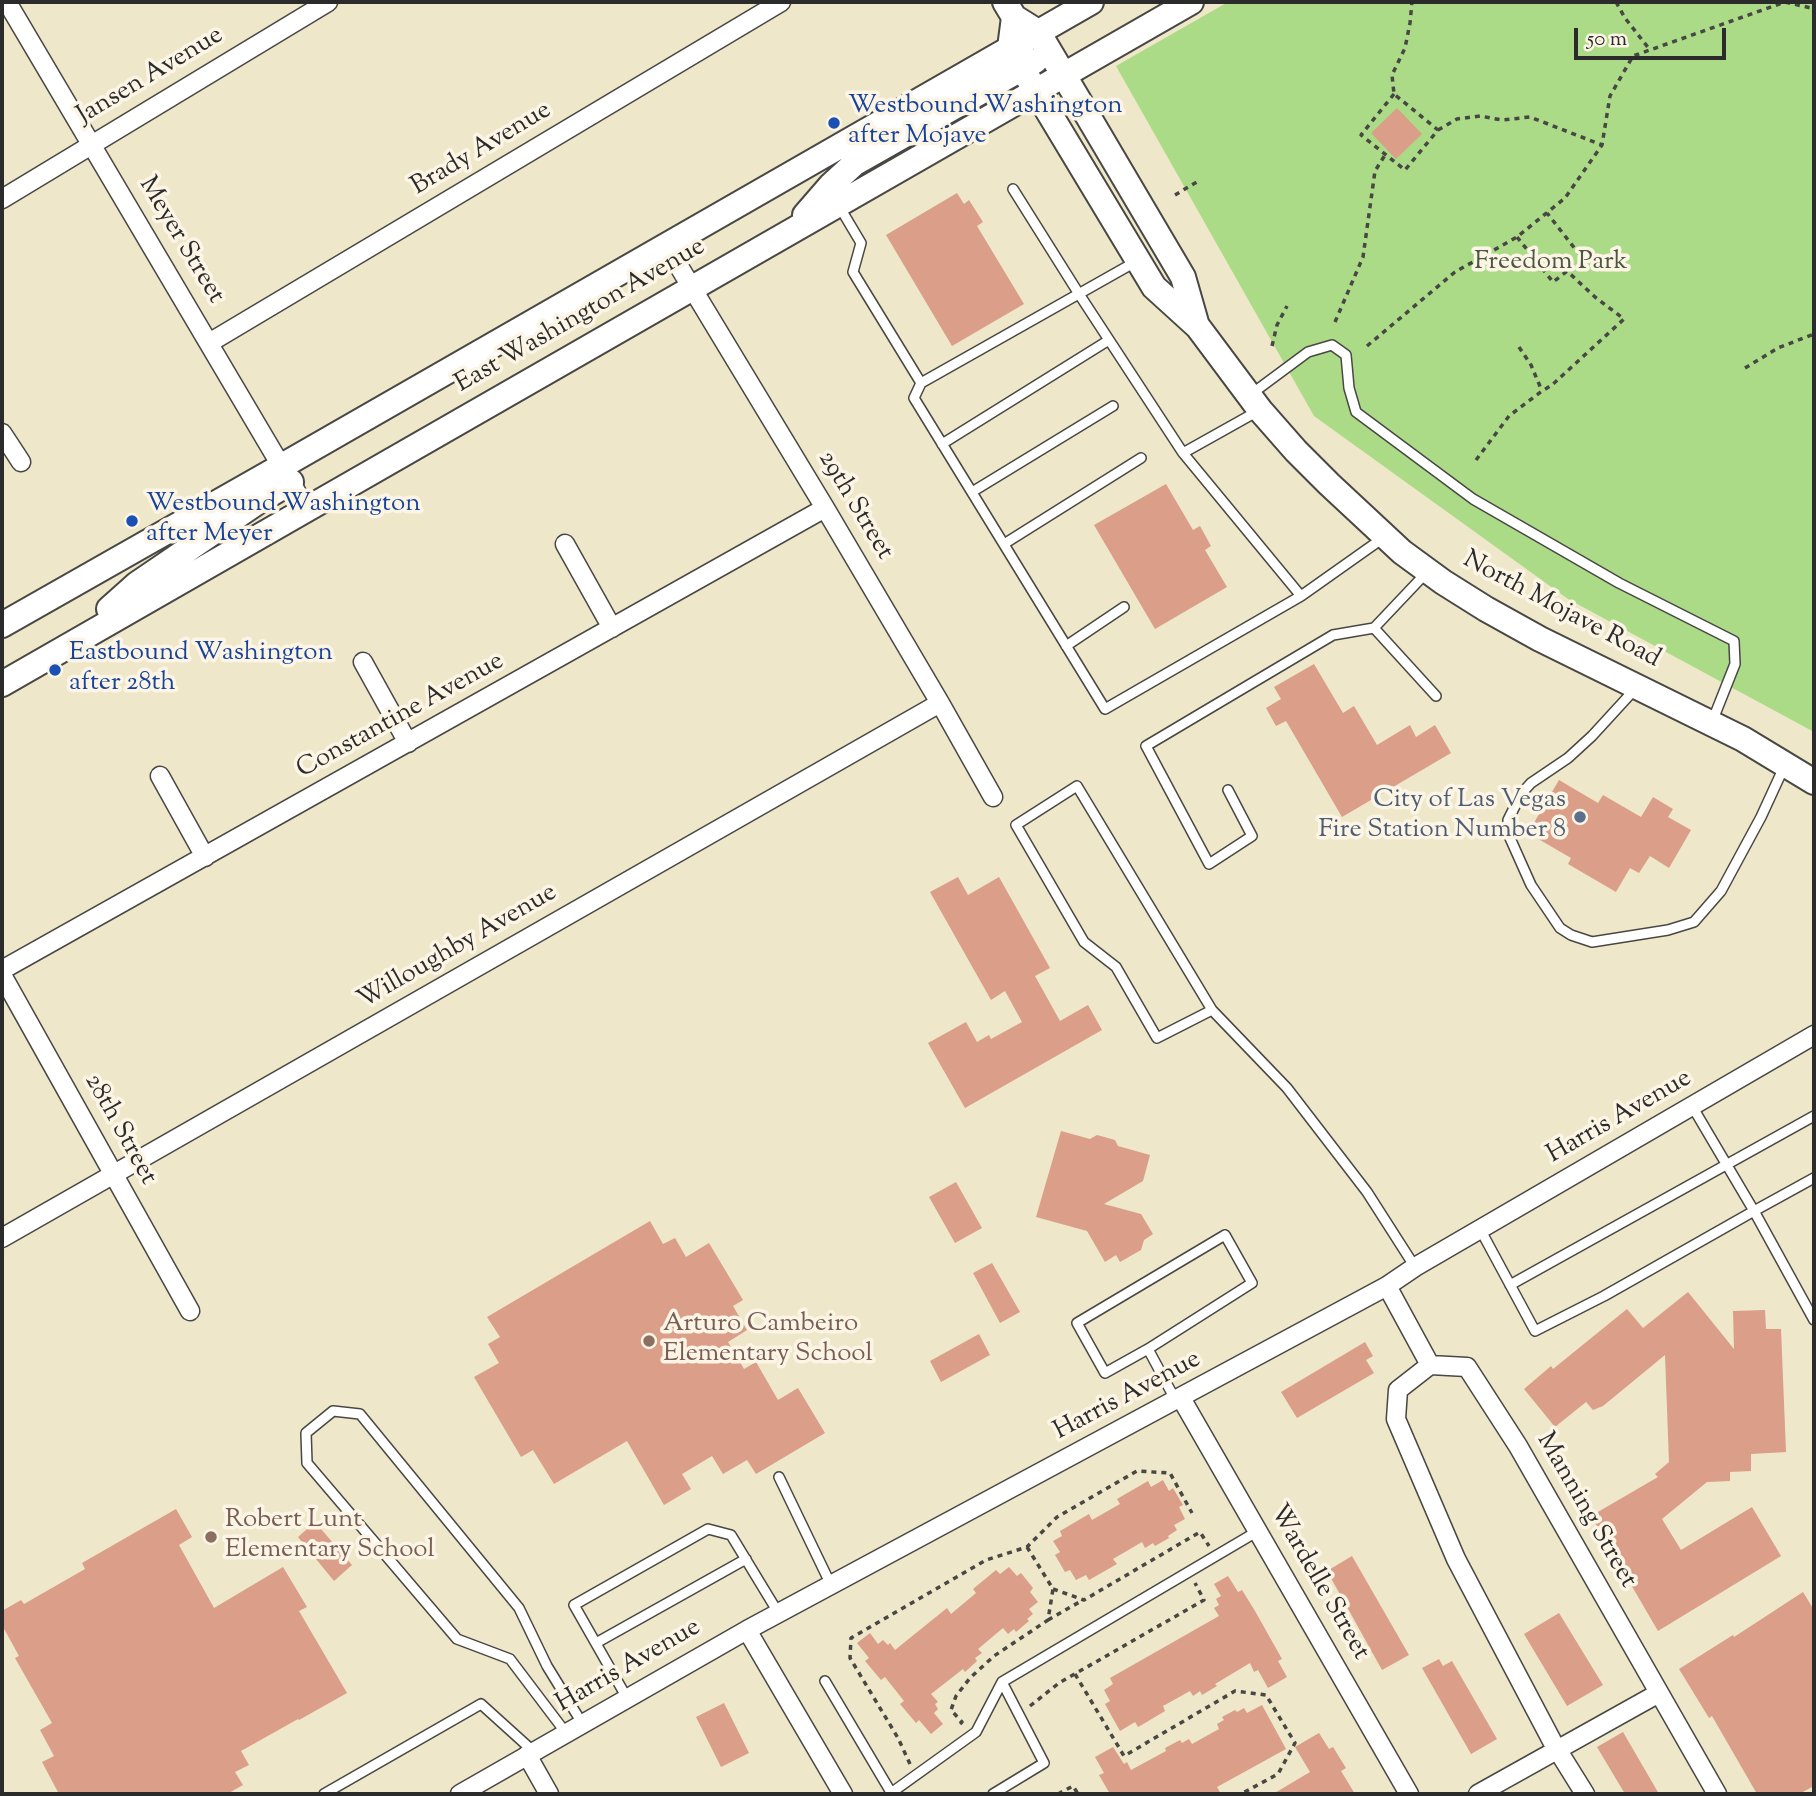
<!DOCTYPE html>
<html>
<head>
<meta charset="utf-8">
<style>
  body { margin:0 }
  #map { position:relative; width:1816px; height:1796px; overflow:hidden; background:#eee7c9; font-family:"Sorts Mill Goudy",serif }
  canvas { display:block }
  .frame { position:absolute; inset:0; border:4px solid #2b2b2b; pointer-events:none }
  .scale { position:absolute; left:1574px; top:28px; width:152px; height:32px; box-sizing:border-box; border:4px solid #2b2b2b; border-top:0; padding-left:9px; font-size:21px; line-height:24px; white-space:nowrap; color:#2b2b2b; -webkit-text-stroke:5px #fcf5e5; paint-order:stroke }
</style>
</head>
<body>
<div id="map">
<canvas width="1816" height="1796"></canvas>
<div class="frame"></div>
<div class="scale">50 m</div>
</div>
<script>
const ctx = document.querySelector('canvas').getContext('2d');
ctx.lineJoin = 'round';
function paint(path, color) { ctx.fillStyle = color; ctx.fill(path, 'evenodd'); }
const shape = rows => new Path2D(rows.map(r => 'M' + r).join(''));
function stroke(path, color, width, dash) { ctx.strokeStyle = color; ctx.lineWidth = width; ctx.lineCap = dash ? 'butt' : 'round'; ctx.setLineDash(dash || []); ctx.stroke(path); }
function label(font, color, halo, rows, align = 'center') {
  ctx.font = font + ' "Sorts Mill Goudy",serif'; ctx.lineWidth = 7; ctx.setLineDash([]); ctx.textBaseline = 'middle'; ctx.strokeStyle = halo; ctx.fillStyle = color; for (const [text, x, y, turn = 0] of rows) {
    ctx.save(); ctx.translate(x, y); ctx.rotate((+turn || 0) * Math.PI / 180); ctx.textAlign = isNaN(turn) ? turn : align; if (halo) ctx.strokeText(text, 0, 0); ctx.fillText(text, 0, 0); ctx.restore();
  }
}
paint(shape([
  [1228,2,1814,2,1814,732,1568,599,1314,416,1116,66]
]), '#acdb88');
paint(shape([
  [1397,108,1422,134,1396,159,1371,133],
  [957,193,964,204,969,200,983,222,977,226,1024,304,952,346,886,235],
  [1166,484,1193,530,1200,526,1211,546,1205,550,1227,587,1155,629,1094,525],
  [1314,664,1343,713,1354,706,1377,745,1410,725,1416,737,1435,725,1451,753,1342,817,1286,721,1276,726,1266,708,1281,699,1274,687],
  [1559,780,1598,803,1603,795,1641,817,1653,797,1673,809,1668,817,1691,830,1669,868,1650,856,1639,873,1630,868,1616,892,1568,864,1571,858,1528,833],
  [958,877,968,895,999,877,1050,968,1035,976,1060,1021,1088,1005,1102,1030,965,1108,928,1043,966,1022,977,1042,989,1035,991,1039,1022,1022,1005,991,991,1000,930,892],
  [1061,1131,1090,1139,1097,1135,1115,1140,1118,1146,1150,1155,1143,1181,1104,1204,1141,1214,1153,1234,1144,1240,1141,1250,1120,1262,1116,1255,1105,1262,1087,1231,1036,1217],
  [956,1182,982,1228,955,1243,929,1197],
  [650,1221,663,1244,675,1238,686,1257,709,1243,743,1300,733,1306,747,1330,728,1342,744,1369,756,1362,778,1400,798,1388,825,1433,756,1474,747,1460,723,1474,712,1456,682,1474,691,1489,664,1505,627,1441,554,1484,533,1450,521,1457,474,1377,499,1363,488,1344,500,1337,487,1317],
  [992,1263,1020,1312,1000,1323,973,1273],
  [1688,1292,1734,1349,1733,1311,1765,1310,1766,1329,1781,1329,1786,1452,1751,1454,1751,1471,1730,1472,1730,1481,1707,1482,1662,1519,1681,1550,1752,1507,1781,1556,1658,1631,1591,1516,1658,1477,1655,1474,1669,1462,1665,1355,1603,1406,1593,1410,1586,1402,1555,1427,1524,1389,1551,1366,1553,1369,1627,1309,1643,1328],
  [979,1334,990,1355,941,1382,930,1361],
  [1365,1342,1373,1356,1366,1360,1374,1373,1297,1418,1281,1392],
  [1163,1480,1169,1491,1173,1488,1183,1505,1179,1507,1185,1519,1174,1525,1177,1530,1168,1536,1169,1538,1155,1546,1153,1543,1145,1548,1142,1542,1113,1559,1117,1564,1089,1580,1086,1575,1076,1580,1070,1570,1065,1572,1055,1555,1060,1552,1053,1541,1062,1536,1060,1531,1089,1514,1092,1520,1120,1504,1117,1499,1148,1481,1151,1487],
  [176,1509,192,1537,179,1545,214,1608,283,1567,307,1607,299,1611,347,1693,299,1720,298,1719,241,1751,249,1765,235,1772,243,1785,227,1794,59,1794,42,1762,54,1756,40,1730,52,1723,15,1658,19,1656,2,1625,2,1611,21,1600,24,1604,85,1569,82,1563],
  [315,1522,352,1565,334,1581,298,1537],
  [1352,1556,1409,1655,1382,1670,1327,1571],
  [1009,1567,1017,1576,1021,1573,1033,1588,1030,1592,1038,1602,1029,1609,1033,1614,1027,1619,1029,1621,1016,1632,1014,1629,1008,1634,1003,1628,978,1649,982,1653,975,1658,977,1661,965,1672,963,1669,931,1694,938,1702,935,1704,938,1709,934,1713,943,1724,931,1734,919,1720,916,1723,900,1704,904,1701,885,1677,881,1680,865,1661,869,1658,857,1643,870,1633,878,1644,883,1640,888,1645,890,1643,895,1650,947,1608,951,1614,976,1593,973,1589,996,1570,1000,1574],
  [1228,1576,1238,1592,1242,1590,1255,1611,1282,1659,1278,1661,1287,1677,1268,1688,1258,1670,1254,1672,1250,1663,1215,1684,1217,1686,1202,1695,1200,1691,1193,1696,1190,1691,1163,1706,1165,1711,1145,1723,1138,1727,1135,1722,1120,1731,1105,1704,1110,1701,1104,1690,1113,1684,1110,1678,1219,1616,1214,1608,1219,1605,1216,1599,1221,1596,1214,1584],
  [1803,1592,1814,1610,1814,1786,1799,1794,1757,1794,1712,1716,1709,1718,1679,1669,1733,1635,1734,1637],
  [1559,1613,1603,1685,1567,1706,1524,1634],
  [1439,1659,1443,1666,1452,1661,1497,1739,1471,1754,1422,1668],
  [724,1703,749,1753,721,1767,696,1717],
  [1262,1705,1286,1749,1217,1787,1221,1794,1110,1794,1099,1775,1104,1773,1095,1757,1113,1747,1124,1764,1127,1762,1131,1770,1166,1751,1165,1748,1180,1740,1182,1743,1189,1739,1192,1744,1219,1729,1217,1724,1224,1720,1222,1717,1235,1710,1237,1712,1244,1708,1247,1713],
  [1623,1732,1659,1794,1625,1794,1597,1747],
  [1319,1733,1329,1749,1333,1747,1346,1768,1341,1771,1355,1794,1273,1794,1310,1772,1295,1747]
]), '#da9e89');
const lane = shape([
  [1013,189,1079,294,1183,453,1258,411],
  [839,206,861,243,853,272,921,383,1137,261],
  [921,383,914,398,1105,709,1301,596],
  [1250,395,1308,352,1332,345,1346,355,1349,388,1356,412,1473,499,1619,583,1734,641,1735,664,1712,722],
  [942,444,1109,340],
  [1183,453,1301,596,1383,538],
  [972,492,1113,406],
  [1004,544,1141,458],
  [1374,628,1436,696],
  [1066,646,1124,607],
  [1636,688,1592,736,1568,758,1531,783,1521,794,1508,820,1510,838,1531,885,1560,928,1571,935,1592,942,1668,930,1694,922,1721,891,1761,817,1784,767],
  [1228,790,1252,836,1209,864,1146,746,1333,635,1374,628,1427,572],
  [1212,1010,1157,1038,1116,967,1084,942,1016,825,1077,786,1212,1010,1287,1088,1367,1192,1415,1267],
  [1814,1178,1754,1211,1814,1320],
  [1480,1229,1535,1331,1604,1296,1754,1211,1692,1106],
  [1225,1235,1252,1283,1148,1349,1105,1373,1077,1323,1225,1235],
  [1510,1285,1814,1116],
  [1148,1349,1176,1401],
  [779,1477,831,1585],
  [596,1643,746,1559],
  [825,1681,892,1794],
  [627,1698,574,1605,708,1529,731,1535,779,1614],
  [566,1733,510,1659,457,1639,307,1463,306,1433,333,1411,360,1414,519,1608,547,1666,582,1723],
  [891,1793,976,1732,1002,1682,1258,1531],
  [324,1794,481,1704,533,1751],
  [993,1794,1044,1763,1002,1682]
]);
const street = shape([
  [7,2,306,508],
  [2,199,328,2],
  [666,245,825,508,940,703,993,797],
  [209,343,781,2],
  [2,433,21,462],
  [565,544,612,628],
  [363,662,408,743],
  [160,776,205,857],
  [2,970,825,508],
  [2,975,190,1311],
  [2,1238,940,703],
  [1387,1286,1430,1365,1467,1367,1518,1446,1717,1794],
  [1430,1365,1398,1390,1396,1419,1456,1559,1552,1741,1585,1794],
  [1181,1398,1409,1794],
  [747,1630,843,1794],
  [527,1755,549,1794],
  [460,1794,747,1630,1387,1286,1415,1267,1814,1035],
  [1478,1794,1659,1693]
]);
const secondary = shape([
  [1005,2,1014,17,1038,32,1082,106,1183,277,1197,326],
  [1014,17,1010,48,1154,287,1198,327,1260,410,1296,451,1329,484,1402,552,1443,582,1486,609,1540,639,1743,739,1814,782],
  [805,215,831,185,855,163,1035,61],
  [109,609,137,584,259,501,291,482],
  [2,625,282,466,1091,2],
  [2,684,1191,2]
]);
stroke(lane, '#484743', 12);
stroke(street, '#484743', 21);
stroke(secondary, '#484743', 28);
stroke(shape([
  [1616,2,1625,18,1650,50],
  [1394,94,1361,135,1405,170,1438,130,1394,94,1392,75,1405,48,1410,23,1412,2],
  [1438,130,1457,119,1480,116,1502,120,1530,117,1602,145],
  [1175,195,1200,180],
  [1517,237,1553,282,1583,259,1547,213],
  [1335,322,1363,257,1375,171,1385,155],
  [1272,346,1277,325,1287,306],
  [1367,346,1455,272,1517,237,1565,198,1602,145,1610,96,1633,56,1785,2,1811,8,1814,10],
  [1519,347,1531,365,1542,391],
  [1745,368,1778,348,1814,334],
  [1476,460,1509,416,1542,391,1552,385,1624,319,1595,297,1567,271],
  [1053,1589,1084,1600,1200,1532,1209,1546],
  [1048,1620,1083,1600],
  [1075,1674,1124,1756,1235,1691,1266,1695,1295,1743,1278,1774,1241,1794],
  [1030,1706,1059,1683,1204,1600,1195,1583],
  [960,1724,962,1722,951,1710,956,1696,970,1678,994,1656,1048,1620,1053,1589,1027,1547],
  [910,1764,898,1738,850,1658,851,1638,986,1560,1027,1547,1057,1517,1137,1471,1170,1473,1192,1513],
  [1058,1794,1073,1786,1078,1794]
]), '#484743', 3.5, [5, 5]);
stroke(lane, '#fff', 9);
stroke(street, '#fff', 18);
stroke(secondary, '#fff', 24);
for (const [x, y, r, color] of [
  [834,123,7,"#1a4fb4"],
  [132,521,7,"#1a4fb4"],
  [55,670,7,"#1a4fb4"],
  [1580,817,7,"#5c6f8a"],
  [649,1341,7,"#8d6e63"],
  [211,1537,7,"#8d6e63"]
]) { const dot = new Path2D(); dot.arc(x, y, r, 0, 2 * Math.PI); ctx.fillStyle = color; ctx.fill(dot); stroke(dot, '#fcf5e5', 2.5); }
label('26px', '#2b2b2b', '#fcf5e5', [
  ["Jansen Avenue",151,77,-31],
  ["Brady Avenue",482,150,-31],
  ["Meyer Street",180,241,59],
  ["East Washington Avenue",581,317,-30],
  ["29th Street",854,506,59],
  ["North Mojave Road",1561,611,28],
  ["Constantine Avenue",401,717,-29],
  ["Willoughby Avenue",458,948,-30],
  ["Harris Avenue",1620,1118,-30],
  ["28th Street",119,1130,61],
  ["Harris Avenue",1128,1397,-28],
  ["Manning Street",1585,1511,60],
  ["Wardelle Street",1318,1583,60],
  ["Harris Avenue",629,1667,-30]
]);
label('26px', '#164399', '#fcf5e5', [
  ["Westbound Washington",848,108],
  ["after Mojave",848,138],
  ["Westbound Washington",146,506],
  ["after Meyer",146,536],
  ["Eastbound Washington",69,655],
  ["after 28th",69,685]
], 'left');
label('26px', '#4b5742', '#fcf5e5', [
  ["Freedom Park",1551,264]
]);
label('26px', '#4e5e75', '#fcf5e5', [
  ["City of Las Vegas",1566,802],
  ["Fire Station Number 8",1566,832]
], 'right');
label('26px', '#785e54', '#fcf5e5', [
  ["Arturo Cambeiro",663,1326],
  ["Elementary School",663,1356],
  ["Robert Lunt",225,1522],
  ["Elementary School",225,1552]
], 'left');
</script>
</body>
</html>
